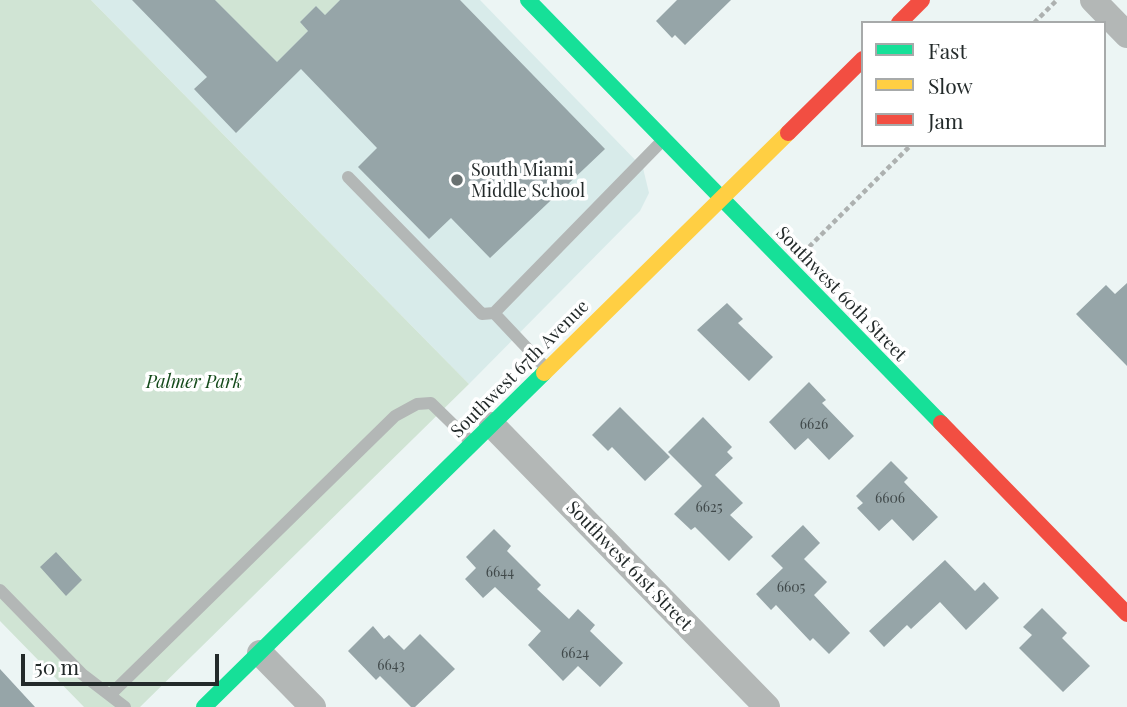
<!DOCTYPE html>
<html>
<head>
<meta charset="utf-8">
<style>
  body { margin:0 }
  #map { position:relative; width:1127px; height:707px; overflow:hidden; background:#ecf5f4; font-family:"Playfair Display",serif }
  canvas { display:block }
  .legend { position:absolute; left:861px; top:21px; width:245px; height:126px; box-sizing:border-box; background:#fff; border:2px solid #a7aaaa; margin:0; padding:9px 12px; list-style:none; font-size:21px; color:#232a2a }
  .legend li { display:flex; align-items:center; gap:14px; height:35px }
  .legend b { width:35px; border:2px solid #a7aaaa }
  .scale { position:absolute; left:21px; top:654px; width:198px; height:32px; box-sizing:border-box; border:4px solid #232a2a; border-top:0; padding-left:9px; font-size:21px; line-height:24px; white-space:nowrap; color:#232a2a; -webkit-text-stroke:5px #fff; paint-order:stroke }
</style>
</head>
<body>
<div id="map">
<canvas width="1127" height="707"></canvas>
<ul class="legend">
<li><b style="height:9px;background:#16e098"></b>Fast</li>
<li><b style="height:9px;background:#ffcf43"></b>Slow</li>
<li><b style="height:9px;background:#f24e42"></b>Jam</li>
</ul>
<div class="scale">50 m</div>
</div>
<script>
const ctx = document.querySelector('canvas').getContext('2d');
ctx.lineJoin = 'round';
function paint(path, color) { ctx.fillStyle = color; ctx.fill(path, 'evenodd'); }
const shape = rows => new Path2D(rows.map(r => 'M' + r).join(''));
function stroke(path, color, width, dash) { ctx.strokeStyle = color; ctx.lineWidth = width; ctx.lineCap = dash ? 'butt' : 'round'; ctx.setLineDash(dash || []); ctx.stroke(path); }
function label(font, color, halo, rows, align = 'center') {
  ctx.font = font + ' "Playfair Display",serif'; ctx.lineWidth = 7; ctx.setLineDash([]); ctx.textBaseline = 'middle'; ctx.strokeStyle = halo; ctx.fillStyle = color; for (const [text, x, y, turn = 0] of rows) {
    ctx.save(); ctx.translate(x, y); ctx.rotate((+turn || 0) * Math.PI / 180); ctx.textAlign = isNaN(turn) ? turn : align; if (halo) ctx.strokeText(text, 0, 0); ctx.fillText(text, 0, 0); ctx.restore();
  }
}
paint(shape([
  [91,0,480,0,643,168,649,193,640,211,469,384]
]), '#d8ebea');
paint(shape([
  [0,0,91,0,469,384,140,707,84,707,0,621],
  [215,0,340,0,325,15,316,6,300,22,308,31,277,62]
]), '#d0e4d4');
paint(shape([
  [132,0,215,0,277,62,308,31,300,22,316,6,325,15,340,0,460,0,605,149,490,258,451,218,429,239,358,167,377,148,301,69,236,133,194,89,207,77],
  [677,0,731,0,685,45,675,35,672,38,656,21],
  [1127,283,1127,366,1076,314,1106,285,1115,294],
  [727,303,743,319,738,323,773,357,749,381,697,330],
  [809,382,826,400,822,403,854,436,829,460,808,438,795,450,769,422],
  [620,407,670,457,645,481,612,447,608,451,592,435],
  [703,417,732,447,727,452,733,458,715,475,743,503,730,515,753,537,729,561,695,527,691,530,674,514,702,486,668,452],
  [891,461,908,478,904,482,938,517,913,541,892,519,879,531,857,508,863,503,856,496],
  [803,525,820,543,804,559,827,582,814,595,850,633,829,654,813,638,810,641,776,605,771,610,756,594,783,568,771,556],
  [494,529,511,546,507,551,541,585,537,589,569,619,578,609,595,625,590,631,623,663,600,687,578,666,563,681,528,645,541,631,495,587,483,598,465,579,476,568,466,557],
  [56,552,82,580,66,596,40,567],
  [945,560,975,591,984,582,999,598,966,630,940,602,911,629,907,625,884,647,869,631],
  [1042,608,1067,633,1062,638,1090,666,1063,692,1019,648,1032,635,1023,627],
  [373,626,384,639,389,635,404,650,420,634,455,669,415,707,411,707,380,676,376,680,348,651],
  [0,669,35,707,0,707]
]), '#96a5a8');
stroke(shape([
  [1034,23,1057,0],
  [809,247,911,145]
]), '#adb1b0', 4.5, [5, 3.5]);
stroke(shape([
  [348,177,482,314,494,313,661,142],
  [494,313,544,366],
  [0,590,82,674,125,707],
  [110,695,395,416,417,404,431,403,470,441]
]), '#b3b7b6', 12);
stroke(shape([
  [1093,0,1127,35],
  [492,425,767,707],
  [260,653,313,707]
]), '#b3b7b6', 26);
stroke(shape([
  [528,0,941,423],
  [204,707,544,373]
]), '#16e098', 16);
stroke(shape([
  [544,373,788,133]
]), '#ffcf43', 16);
stroke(shape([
  [899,23,922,0],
  [788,133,863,59],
  [941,423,1127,614]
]), '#f24e42', 16);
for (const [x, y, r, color] of [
  [457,180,7,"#697171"]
]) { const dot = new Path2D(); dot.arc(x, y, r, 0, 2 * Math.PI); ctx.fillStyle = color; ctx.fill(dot); stroke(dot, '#fff', 2.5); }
label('14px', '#40494a', null, [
  ["6626",814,425],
  ["6606",890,499],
  ["6625",709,508],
  ["6644",500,573],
  ["6605",791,588],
  ["6624",575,654],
  ["6643",391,666]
]);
label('18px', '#232a2a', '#fff', [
  ["South Miami",471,170],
  ["Middle School",471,191]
], 'left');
label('18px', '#232a2a', '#fff', [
  ["Southwest 60th Street",841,294,46],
  ["Southwest 67th Avenue",520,369,-45],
  ["Southwest 61st Street",629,566,46]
]);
label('italic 18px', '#144a1a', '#fff', [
  ["Palmer Park",194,382]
]);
</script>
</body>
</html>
